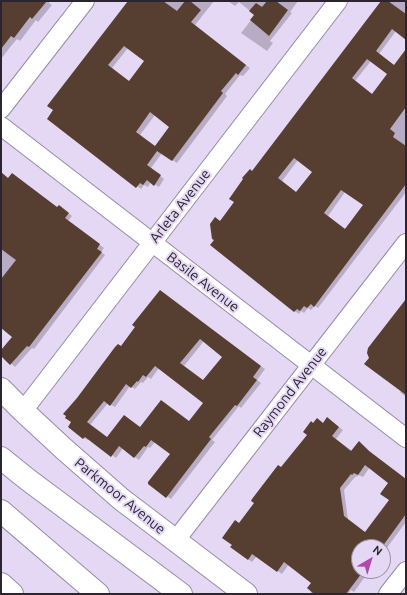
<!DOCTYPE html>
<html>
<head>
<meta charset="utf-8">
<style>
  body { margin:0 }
  #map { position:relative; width:407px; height:595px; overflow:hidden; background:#e5d8f4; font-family:Ubuntu,sans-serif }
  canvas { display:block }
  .frame { position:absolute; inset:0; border:2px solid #2a252f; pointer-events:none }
  .north { position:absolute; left:351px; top:539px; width:40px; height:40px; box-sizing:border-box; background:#e5d8f4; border:1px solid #9a90a5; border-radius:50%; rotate:38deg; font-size:11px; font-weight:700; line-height:16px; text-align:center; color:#2a252f }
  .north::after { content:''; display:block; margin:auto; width:14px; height:18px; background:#b149ac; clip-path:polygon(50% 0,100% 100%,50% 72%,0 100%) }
</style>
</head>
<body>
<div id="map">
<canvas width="407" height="595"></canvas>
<div class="frame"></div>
<div class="north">N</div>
</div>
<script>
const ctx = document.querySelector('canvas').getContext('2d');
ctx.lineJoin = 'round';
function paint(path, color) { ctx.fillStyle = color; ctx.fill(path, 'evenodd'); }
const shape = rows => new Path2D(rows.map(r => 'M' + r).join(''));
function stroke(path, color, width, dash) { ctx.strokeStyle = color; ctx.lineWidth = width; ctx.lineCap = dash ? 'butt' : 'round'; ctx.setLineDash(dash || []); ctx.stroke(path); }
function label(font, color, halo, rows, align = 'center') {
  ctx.font = font + ' Ubuntu,sans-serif'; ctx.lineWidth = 4; ctx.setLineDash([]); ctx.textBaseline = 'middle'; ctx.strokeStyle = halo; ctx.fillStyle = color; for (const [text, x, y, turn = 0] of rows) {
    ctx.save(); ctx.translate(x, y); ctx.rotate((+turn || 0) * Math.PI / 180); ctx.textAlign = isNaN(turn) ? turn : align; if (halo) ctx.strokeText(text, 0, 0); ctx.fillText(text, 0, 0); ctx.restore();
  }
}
paint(shape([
  [1,1,50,1,49,3,52,5,38,22,36,20,20,41,17,39,11,46,1,59],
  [129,1,214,1,195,25,250,68,243,76,240,75,225,94,227,96,177,163,162,153,151,168,164,179,159,187,151,182,148,187,144,185,141,189,48,118],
  [128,48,145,61,129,82,112,68],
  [155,115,171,127,155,147,140,135],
  [228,1,298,1,290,12,292,13,270,41,273,43,267,51,241,33,255,15,239,2,235,6],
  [383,1,406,1,406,38,396,31,379,54,394,66,406,51,406,192,318,308,315,306,311,310,308,308,304,313,301,311,299,314,280,300,216,240,220,222,235,202,252,172],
  [371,61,388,74,373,95,355,81],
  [298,160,314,171,297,193,282,181],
  [345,192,364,204,345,229,328,216],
  [1,177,58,208,63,209,72,216,68,221,104,248,101,252,105,255,34,349,32,348,15,367,1,355,1,352,14,337,1,327],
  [160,291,265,369,257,380,261,383,241,408,239,406,212,440,215,442,171,499,149,484,172,454,155,442,150,448,148,447,139,460,123,448,116,458,89,438,88,440,84,438,72,422,121,347],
  [204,341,224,357,204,381,184,366],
  [159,368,204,403,190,422,141,428,107,438,90,425,108,403,115,407,130,386,135,389,141,382,143,383,148,377,151,379],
  [406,300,406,397,400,392,401,391],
  [331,421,343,430,336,439,352,451,363,445,373,454,406,479,406,522,383,553,383,547,359,547,359,571,369,571,354,592,351,590,348,594,310,594,312,591,313,583,289,564,282,574,257,556,252,562,248,559,239,524,308,435,313,424,323,423],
  [370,467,390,482,391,500,365,533,348,520,344,490,356,476,357,477,358,475,363,477]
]), '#0003');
paint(shape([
  [1,1,47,1,32,19,30,17,14,38,11,36,1,49],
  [128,1,163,1,177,11,185,1,190,1,201,10,191,22,246,65,238,75,236,73,221,91,223,93,172,161,157,151,147,165,161,175,154,186,147,180,143,185,140,183,136,188,47,119,53,110,47,106],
  [124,46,144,61,129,81,108,65],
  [150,112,169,127,155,146,136,132],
  [267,1,276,1,288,10,269,36,250,20,254,15,249,11,256,3,262,7],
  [381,1,388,1,406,14,406,40,392,29,376,51,394,65,406,49,406,107,390,129,395,133,393,137,406,146,406,184,314,307,311,304,307,308,304,306,300,311,297,309,294,312,210,245,214,240,212,239,210,224,215,217,220,221,234,202,229,199,243,179,242,178,250,169,252,171],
  [367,59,387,74,372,94,352,78],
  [294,158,312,172,296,192,278,178],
  [341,190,363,205,345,229,324,213],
  [1,172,8,178,12,173,57,207,59,205,69,213,65,218,100,244,97,249,102,252,29,347,27,346,10,365,1,356,1,350,12,337,1,328,1,279,16,260,1,249],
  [160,290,261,366,253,377,257,380,237,406,235,405,209,437,211,439,166,498,148,484,148,482,170,454,151,440,146,447,144,446,134,458,119,446,111,457,85,437,83,439,68,427,71,422,65,418,66,416,63,414,77,398,115,347,118,344,121,346,135,327,132,325],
  [200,339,222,357,203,380,180,363],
  [155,366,203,403,189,421,161,400,140,427,124,415,107,437,87,422,104,401,110,406,126,384,131,388,137,381,138,382,143,375,146,377],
  [406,299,406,395,364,364,369,358,367,353,368,348],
  [327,417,339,427,332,436,351,451,359,441,369,451,406,479,406,514,382,547,359,547,359,571,362,573,346,594,314,594,307,588,311,583,284,562,277,572,252,554,248,560,230,547,232,545,222,538,235,520,239,523,254,503,251,501,252,499,278,465,281,467,307,435,303,432,311,421,313,423,317,418,323,423],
  [365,465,388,483,380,494,389,500,365,532,344,516,340,488,351,474,352,475,354,473,358,475]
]), '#563e31');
const street = shape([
  [1,109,85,1],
  [1,126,406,438],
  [23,411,338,1],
  [175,541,406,243],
  [388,594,406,571]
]);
const secondary = shape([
  [1,389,23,411,64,449,121,499,246,594]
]);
const highway = shape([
  [1,458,27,479,181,594],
  [1,511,98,594],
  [1,584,12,594]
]);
stroke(street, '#978ba4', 20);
stroke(secondary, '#978ba4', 24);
stroke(highway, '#978ba4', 24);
stroke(street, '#fff', 18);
stroke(secondary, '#fff', 22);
stroke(highway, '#fff', 22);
label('14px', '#2a252f', '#e5d8f4', [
  ["Arleta Avenue",180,206,-52],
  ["Basile Avenue",203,282,38],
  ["Raymond Avenue",290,392,-52],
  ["Parkmoor Avenue",120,496,39]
]);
</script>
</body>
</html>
